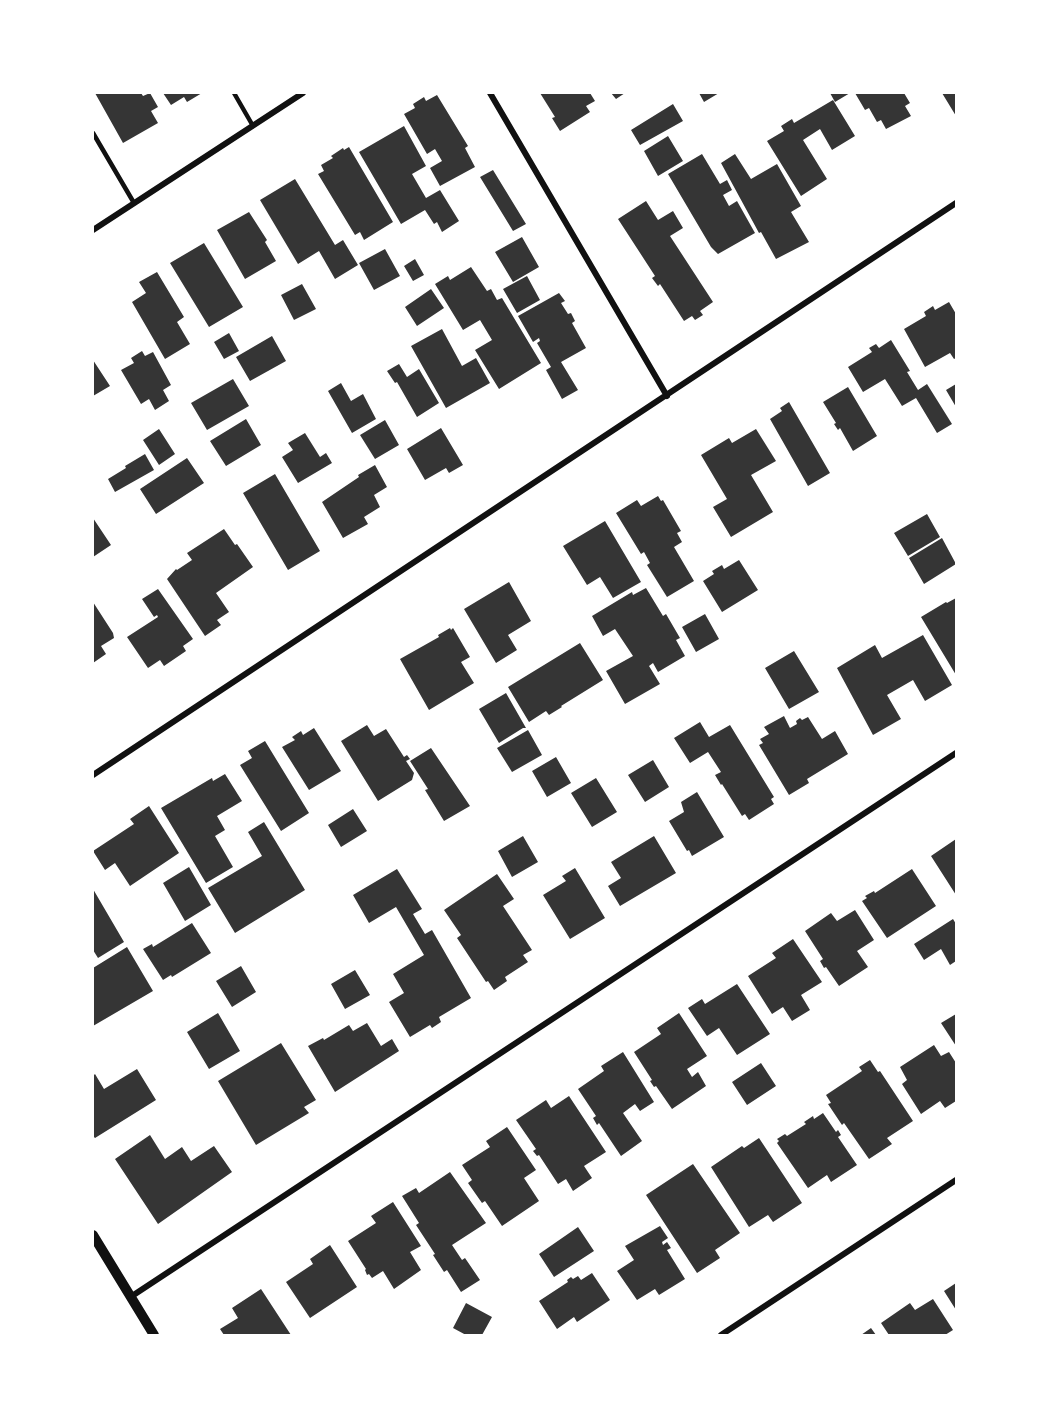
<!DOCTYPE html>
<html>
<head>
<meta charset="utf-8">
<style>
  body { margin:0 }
  #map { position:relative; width:1049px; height:1428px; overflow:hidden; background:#fff; font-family:"Archivo Narrow",sans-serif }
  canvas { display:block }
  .frame { position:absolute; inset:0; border:94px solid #fff; pointer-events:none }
</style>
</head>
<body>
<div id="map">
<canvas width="1049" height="1428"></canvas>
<div class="frame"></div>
</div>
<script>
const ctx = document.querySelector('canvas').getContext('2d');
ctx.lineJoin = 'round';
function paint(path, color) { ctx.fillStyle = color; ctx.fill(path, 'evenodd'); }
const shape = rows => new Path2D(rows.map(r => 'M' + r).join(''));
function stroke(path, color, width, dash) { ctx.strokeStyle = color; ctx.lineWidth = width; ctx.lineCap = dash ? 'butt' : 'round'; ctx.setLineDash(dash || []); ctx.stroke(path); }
paint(shape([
  [95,93,141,93,143,96,150,93,158,107,151,111,158,123,123,143],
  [163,93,202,93,187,102,184,97,171,105],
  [540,93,590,93,595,101,586,106,590,112,560,131,552,118,555,117],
  [611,93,625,93,616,99],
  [699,93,719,93,704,102],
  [830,93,850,93,835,102],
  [855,93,904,93,910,103,905,106,911,116,886,129,881,120,877,122,869,108,865,110],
  [942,93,956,93,956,116],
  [437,95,468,146,465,148,475,167,440,186,430,168,442,161,435,149,427,154,404,114,415,108,413,104,424,97,426,101],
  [833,100,855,136,832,150,820,129,803,140,827,179,801,196,767,141,784,131,781,126,792,119,794,123],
  [673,104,683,121,640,145,631,130],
  [404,126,426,166,412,174,426,198,440,190,459,221,442,232,437,222,434,224,425,210,401,224,359,152],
  [668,136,683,161,658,176,644,151],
  [349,147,393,222,364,240,360,232,355,235,318,174,324,171,321,165,333,158,331,156,343,148,344,150],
  [702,154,720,184,727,180,732,190,723,195,729,206,737,201,755,233,718,254,711,247,668,174],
  [735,154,751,179,777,164,801,206,791,212,809,242,776,259,761,232,759,233,721,163],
  [493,170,526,224,513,231,480,177],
  [295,179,335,245,343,240,358,265,335,279,319,251,298,264,260,200],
  [646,201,658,220,673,211,683,228,670,236,713,302,700,311,703,315,695,320,692,316,684,321,660,284,658,286,652,278,655,276,618,219],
  [249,212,267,240,265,242,276,261,245,279,217,230],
  [522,237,539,267,513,282,495,252],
  [204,243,243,307,209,327,170,263],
  [385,249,400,276,374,290,359,263],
  [415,259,424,275,413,281,404,266],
  [471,267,487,291,491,289,497,300,502,298,541,363,499,389,475,350,492,340,480,320,463,330,435,284,448,276,450,280],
  [157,272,184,317,177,322,190,344,165,359,132,302,146,293,139,282],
  [527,276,540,300,517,313,503,289],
  [302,284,316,309,294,320,281,295],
  [431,289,444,308,417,326,405,307],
  [559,293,565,301,561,303,568,314,571,313,575,321,572,323,586,348,561,362,578,390,562,399,546,370,551,367,537,343,540,341,539,338,533,342,518,316],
  [949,302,956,314,956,358,954,359,950,353,925,367,904,329,926,316,924,312,933,306,935,310],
  [442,329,462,366,476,358,490,383,446,408,411,346],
  [229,333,239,351,224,359,214,342],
  [272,336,286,361,250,381,236,357],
  [891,340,910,371,907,372,918,390,927,384,952,424,937,433,916,398,902,406,885,379,863,392,848,367,872,352,869,348,876,344,879,348],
  [142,351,145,356,153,352,171,385,163,390,169,401,155,410,149,399,141,404,121,370,134,363,131,358],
  [93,360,110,386,93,396],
  [399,364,407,377,419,369,439,403,417,417,397,382,395,383,387,371],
  [233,379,249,406,207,430,191,403],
  [341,383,351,401,363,394,376,419,352,433,328,391],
  [956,384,956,407,946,390],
  [848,387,877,436,853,451,840,428,838,430,834,424,836,423,823,402],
  [789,402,830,473,808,486,770,419,782,411,780,408],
  [246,419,261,445,226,466,210,441],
  [385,420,399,445,375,459,360,435],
  [441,428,463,465,449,473,446,468,425,480,407,449],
  [159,429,175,454,159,465,143,440],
  [756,429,776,461,751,475,773,512,731,537,713,507,727,499,701,455,729,438,732,443],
  [305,433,320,457,326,453,332,463,298,483,282,457,293,450,288,443],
  [145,454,154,470,115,492,108,479,126,468,125,466],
  [187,458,204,483,156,514,140,489],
  [375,465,387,487,374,495,380,507,364,517,368,524,343,538,322,502,359,477,358,475],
  [275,474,320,551,288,570,243,493],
  [658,496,661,501,663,500,681,531,677,533,682,542,674,547,694,581,667,597,647,565,650,563,644,552,641,554,616,513,637,500,641,506],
  [927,514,940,537,908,556,894,533],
  [93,518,111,545,93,557],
  [605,521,641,582,613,598,600,577,587,585,563,546],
  [224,529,235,545,237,544,253,567,216,593,229,612,217,620,221,625,205,636,167,579,176,569,177,570,192,560,187,553],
  [942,538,956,564,924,584,909,558],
  [739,560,758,590,722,612,703,581,714,574,712,571,722,565,724,569],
  [509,582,531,621,508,635,517,650,496,663,464,609],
  [646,588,663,616,666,614,680,638,676,640,685,656,658,672,653,663,649,666,660,684,625,704,606,671,633,656,615,629,603,636,592,616,632,592,633,595],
  [158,589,193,639,183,646,186,651,164,666,160,660,148,668,127,637,158,617,157,615,154,617,142,599],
  [956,598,956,675,921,617,946,602,947,603],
  [93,602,113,633,114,638,101,646,106,654,93,663],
  [705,614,719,639,696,652,682,627],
  [450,628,451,630,453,628,470,657,461,662,474,683,429,710,400,659,439,637,438,635],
  [923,635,952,685,925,701,913,680,887,695,901,719,873,735,837,668,875,645,882,658],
  [580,643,603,680,561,706,562,707,549,715,546,711,529,722,508,687],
  [794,651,819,692,789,709,765,668],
  [506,693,526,728,523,728,499,743,479,709],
  [784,716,790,728,797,724,796,721,800,718,802,720,808,717,822,739,835,731,848,754,807,779,809,783,789,795,759,745,763,743,760,739,769,734,764,727],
  [700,722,709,737,730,725,774,797,771,799,774,804,749,820,745,814,742,816,722,784,721,785,715,775,721,772,708,752,690,763,674,738],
  [367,725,374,736,386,729,404,757,407,755,410,759,406,761,414,773,412,780,378,801,341,741],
  [314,728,341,771,309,790,282,747,295,740,292,737,301,731,303,735],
  [528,730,542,755,512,772,497,748],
  [265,741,309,813,281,831,240,765,252,758,248,751],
  [431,748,470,806,444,821,425,790,428,789,410,761],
  [556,757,571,783,547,797,532,771],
  [653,760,669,787,645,802,628,775],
  [225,774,242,801,217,816,225,830,215,836,233,867,206,883,161,808,212,778,213,781],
  [596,778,617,812,592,827,571,793],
  [697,792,724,837,692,856,689,850,687,851,669,821,684,812,681,802],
  [149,806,179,853,130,886,115,863,105,870,93,851,134,824,130,819],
  [353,809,367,831,341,847,328,825],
  [264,822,305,890,235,933,208,888,262,856,248,832],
  [523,836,538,862,512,877,498,851],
  [654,836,676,873,620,906,608,886,621,878,611,862],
  [956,839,956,895,931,856],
  [189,867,211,905,185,921,163,883],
  [575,868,605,918,570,939,543,895,566,881,562,876],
  [397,869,422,909,413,914,425,934,432,930,471,998,439,1017,441,1022,432,1028,430,1025,410,1037,389,1002,404,993,393,974,424,955,396,907,369,923,353,895],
  [912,869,936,906,887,938,862,901,867,898,865,896,874,891,875,893],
  [497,874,514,899,503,906,532,950,523,955,528,962,505,977,507,981,494,990,488,981,486,982,457,938,461,935,444,910],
  [93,889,124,942,98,958,93,950],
  [855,910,874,940,857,951,868,967,839,986,826,967,824,968,820,961,823,959,805,931,831,913,837,921],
  [953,919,956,924,956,961,950,965,941,949,924,960,914,944],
  [192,923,211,953,172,977,171,975,163,980,143,949,152,944,153,947],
  [793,939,822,982,801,995,810,1010,792,1021,783,1007,772,1014,748,976,776,958,772,953],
  [127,947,153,991,93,1026,93,968],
  [241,966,256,992,232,1007,216,981],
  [355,970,370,995,345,1009,331,984],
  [737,984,770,1034,737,1055,719,1028,707,1036,688,1008,702,999,705,1004],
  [218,1013,240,1051,209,1069,187,1032],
  [679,1013,707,1056,687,1069,692,1077,698,1072,706,1086,672,1109,656,1086,654,1087,650,1081,652,1080,634,1052,661,1034,657,1028],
  [956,1014,956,1046,941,1023],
  [367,1023,381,1046,392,1039,399,1051,335,1092,308,1046,323,1038,324,1040,349,1025,353,1031],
  [281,1043,316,1100,304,1107,309,1113,256,1145,218,1081],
  [934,1045,941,1056,949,1052,956,1063,956,1101,945,1108,940,1101,921,1114,902,1084,907,1080,900,1067],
  [623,1052,654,1102,640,1111,635,1104,623,1113,642,1141,621,1156,599,1123,597,1125,593,1118,596,1116,578,1089,604,1071,601,1066],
  [870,1060,878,1072,880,1071,913,1121,887,1138,892,1144,869,1159,844,1123,842,1125,828,1104,831,1103,826,1095,862,1071,859,1067],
  [761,1063,776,1086,747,1105,732,1082],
  [137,1069,156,1100,95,1138,93,1136,93,1076,95,1074,104,1089],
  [569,1096,606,1152,584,1166,592,1178,573,1191,566,1179,558,1184,539,1155,537,1156,533,1151,536,1149,516,1120,546,1100,551,1108],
  [823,1113,836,1132,838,1130,841,1135,838,1137,857,1165,831,1182,827,1175,808,1188,777,1143,779,1141,777,1139,785,1134,787,1136,806,1124,804,1122,813,1116,814,1119],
  [507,1127,536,1170,524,1178,539,1201,502,1226,485,1201,482,1203,468,1183,472,1180,462,1165,490,1147,486,1141],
  [150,1135,165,1159,182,1147,191,1161,214,1146,232,1172,158,1224,115,1159],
  [759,1138,802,1203,773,1222,768,1215,749,1227,711,1167,742,1146,744,1148],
  [693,1164,740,1233,715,1250,720,1258,697,1273,646,1195],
  [450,1172,486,1223,452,1245,462,1260,465,1258,480,1280,461,1292,447,1270,444,1272,433,1255,435,1254,416,1225,419,1223,402,1196,416,1188,419,1193],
  [393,1202,421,1246,410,1252,421,1270,394,1289,383,1271,372,1278,369,1274,367,1275,365,1270,366,1269,348,1241,376,1223,371,1216],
  [660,1226,668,1238,662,1242,663,1245,667,1242,671,1248,667,1250,685,1279,659,1295,655,1289,637,1300,617,1271,634,1260,625,1246],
  [578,1227,594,1251,554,1277,539,1254],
  [330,1245,357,1287,310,1318,286,1282,313,1264,310,1259],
  [592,1273,610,1300,577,1322,574,1317,557,1329,539,1301,568,1282,567,1280,571,1277,573,1279,578,1276,581,1280],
  [956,1283,956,1310,944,1291],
  [261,1289,291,1335,224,1335,220,1329,238,1318,232,1308],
  [933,1299,953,1330,945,1335,889,1335,881,1323,910,1303,915,1310],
  [466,1303,492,1317,482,1335,466,1335,453,1328],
  [871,1328,876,1335,861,1335]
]), '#353535');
stroke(shape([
  [234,93,253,126],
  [93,133,134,203]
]), '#111', 4.5);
stroke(shape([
  [490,93,667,396],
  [93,230,303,93],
  [93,775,956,203],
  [132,1296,956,753],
  [721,1335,956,1180]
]), '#111', 6);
stroke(shape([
  [93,1235,154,1335]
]), '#111', 10);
</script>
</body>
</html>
